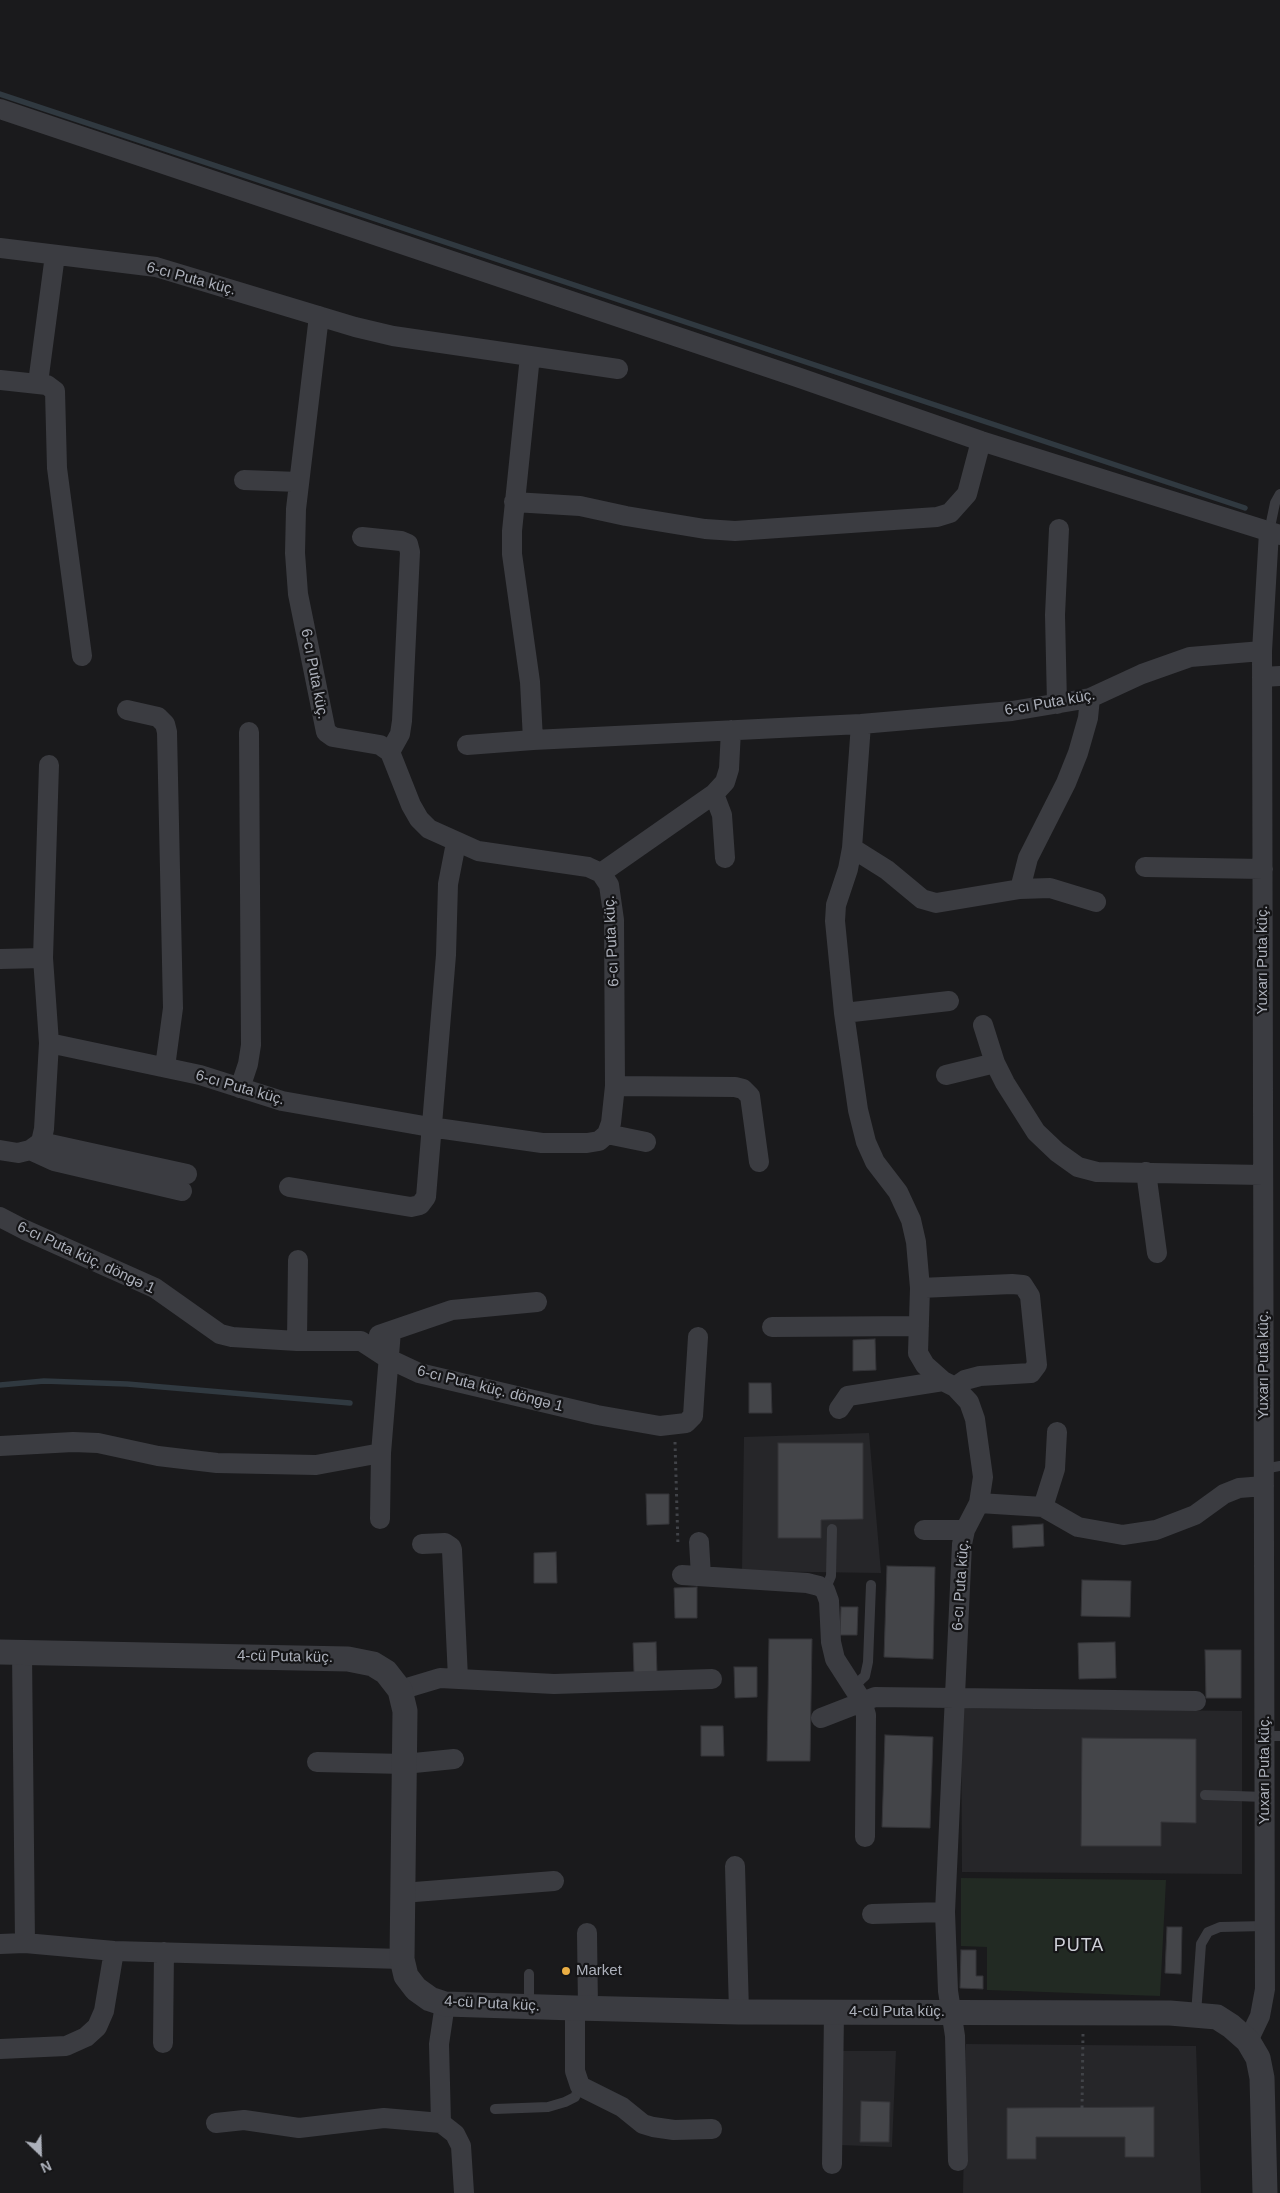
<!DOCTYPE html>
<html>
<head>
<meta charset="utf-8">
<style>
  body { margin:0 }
  #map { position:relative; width:1280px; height:2193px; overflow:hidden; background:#1a1a1c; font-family:Helvetica,sans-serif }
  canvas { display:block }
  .north { position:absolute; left:15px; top:2128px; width:50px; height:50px; -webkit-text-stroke:4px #151517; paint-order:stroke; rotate:156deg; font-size:14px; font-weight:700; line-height:20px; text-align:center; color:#adb1bb }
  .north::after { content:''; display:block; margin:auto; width:18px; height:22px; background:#adb1bb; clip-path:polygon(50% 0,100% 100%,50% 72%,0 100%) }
</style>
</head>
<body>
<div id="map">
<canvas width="1280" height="2193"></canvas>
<div class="north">N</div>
</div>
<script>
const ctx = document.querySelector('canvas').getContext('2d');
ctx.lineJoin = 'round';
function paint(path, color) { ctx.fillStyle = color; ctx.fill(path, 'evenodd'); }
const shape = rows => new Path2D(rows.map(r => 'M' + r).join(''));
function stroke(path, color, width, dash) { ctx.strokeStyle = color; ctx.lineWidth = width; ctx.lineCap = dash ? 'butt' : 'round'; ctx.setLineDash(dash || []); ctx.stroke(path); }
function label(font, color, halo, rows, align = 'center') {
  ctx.font = font + ' Helvetica,sans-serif'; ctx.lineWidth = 4.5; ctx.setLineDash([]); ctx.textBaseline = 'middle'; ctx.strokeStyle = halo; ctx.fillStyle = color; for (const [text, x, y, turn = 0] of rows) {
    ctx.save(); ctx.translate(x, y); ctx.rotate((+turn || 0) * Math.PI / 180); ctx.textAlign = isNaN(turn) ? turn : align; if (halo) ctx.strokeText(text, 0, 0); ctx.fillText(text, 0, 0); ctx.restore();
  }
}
paint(shape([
  [869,1433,881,1573,742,1571,744,1437],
  [961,1708,1242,1711,1242,1874,962,1872],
  [966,2044,1196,2046,1201,2193,963,2193],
  [843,2051,896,2051,892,2147,839,2145]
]), '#262629');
paint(shape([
  [961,1878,1166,1880,1160,1996,987,1990,987,1947,961,1946]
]), '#222a23');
stroke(shape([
  [0,94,1245,508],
  [0,1385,44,1381,127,1384,350,1403]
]), '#303940', 5.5);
const building = shape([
  [875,1339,876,1370,853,1371,853,1340,875,1339],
  [749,1383,771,1383,772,1413,749,1413,749,1383],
  [778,1443,863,1443,863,1519,821,1520,821,1538,778,1538,778,1443],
  [646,1494,669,1494,669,1524,647,1525,646,1494],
  [1043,1524,1044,1546,1013,1548,1012,1526,1043,1524],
  [556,1552,557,1583,534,1583,534,1553,556,1552],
  [887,1566,935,1567,933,1659,884,1657,887,1566],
  [1082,1580,1131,1581,1130,1617,1081,1616,1082,1580],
  [697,1587,697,1618,675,1618,674,1588,697,1587],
  [841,1607,858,1607,857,1635,840,1635,841,1607],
  [769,1639,812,1639,810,1761,767,1761,769,1639],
  [656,1642,657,1673,634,1673,633,1643,656,1642],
  [1115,1642,1116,1678,1079,1679,1078,1643,1115,1642],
  [1205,1650,1241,1650,1241,1698,1206,1698,1205,1650],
  [734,1667,757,1667,757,1697,735,1698,734,1667],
  [701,1726,723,1726,724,1756,701,1756,701,1726],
  [885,1735,933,1737,930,1828,882,1827,885,1735],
  [1082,1738,1196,1739,1196,1823,1161,1822,1161,1846,1081,1846,1082,1738],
  [1167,1927,1182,1927,1181,1974,1165,1973,1167,1927],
  [961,1950,976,1950,976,1976,983,1976,983,1989,960,1988,961,1950],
  [861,2101,890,2102,889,2142,860,2142,861,2101],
  [1154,2107,1154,2157,1125,2157,1125,2137,1036,2137,1036,2159,1007,2159,1007,2108,1154,2107]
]);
paint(building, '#444549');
stroke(building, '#343438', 1);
stroke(shape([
  [675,1442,678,1546],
  [1082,2108,1083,2033]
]), '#414348', 3, [2.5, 4]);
stroke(shape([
  [1269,532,1275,503,1280,494],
  [1264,1469,1280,1466],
  [825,1590,831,1576,832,1529],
  [853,1687,865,1676,868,1662,871,1585],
  [1265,1736,1280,1736],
  [1205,1795,1265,1797],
  [529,1974,529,2006],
  [1196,2014,1201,1944,1208,1932,1220,1927,1265,1926],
  [495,2109,548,2107,565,2102,575,2097,580,2086]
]), '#3b3c41', 10);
stroke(shape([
  [0,109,797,377,981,441,1280,535],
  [0,248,156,267,355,327,393,336,530,356,512,531,512,554,530,682,533,740,861,724,1012,711,1090,698,1142,674,1190,657,1262,651],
  [530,356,618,369],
  [0,380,47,385,55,391,57,468,82,656],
  [38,383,55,255],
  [244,480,299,482],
  [514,502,580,506,626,516,705,529,735,531,937,517,950,513,967,494,981,441],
  [362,537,401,541,408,544,410,552,402,721,400,734,390,752],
  [1262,677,1280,676],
  [1057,704,1055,615,1059,529],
  [127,710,158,717,165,724,167,732,173,1008,165,1067],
  [861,724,852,848,848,869,836,905,835,921,844,1013,858,1110,866,1142,875,1162,898,1192,911,1220,916,1242,920,1288,918,1353,925,1365,943,1381,955,1387,969,1402,975,1419,983,1477,979,1503,965,1530,962,1544,945,1912,948,1991,955,2036,958,2161],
  [467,745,533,740],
  [714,794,722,815,725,858],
  [852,848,887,870,922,899,936,903,1020,889,1050,888,1096,902],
  [1145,867,1263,869],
  [601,873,714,794,725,782,729,769,731,730],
  [1020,889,1028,858,1066,783,1078,753,1088,718,1090,698],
  [0,959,43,958],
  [844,1013,949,1001],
  [983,1025,995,1063,1005,1083,1036,1132,1057,1152,1078,1167,1097,1172,1263,1175],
  [49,1043,200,1075,282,1101,430,1127,542,1143,587,1143,599,1141,607,1134,611,1123,615,1086,614,920,609,885,601,873,588,867,478,851,429,829,419,819,411,805,390,752,380,745,333,737,326,732,298,594,295,553,296,509,319,316],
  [946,1075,995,1063],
  [615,1086,735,1087,743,1089,750,1096,759,1162],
  [240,1088,248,1064,251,1045,249,732],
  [607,1134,646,1142],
  [41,1142,187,1174],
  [0,1150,18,1153,30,1150,41,1142,44,1129,49,1043,43,958,49,765],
  [30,1150,54,1161,182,1191],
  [1146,1172,1157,1253],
  [289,1187,411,1207,420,1205,426,1197,446,955,448,884,456,843],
  [0,1217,25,1230,155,1288,220,1334,232,1337,297,1341,361,1341,387,1358,419,1373,597,1415,660,1426,686,1423,693,1416,698,1337],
  [920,1288,1012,1284,1023,1285,1030,1296,1037,1365,1031,1373,980,1376,965,1380,955,1387],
  [772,1327,919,1326],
  [379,1335,452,1310,537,1302],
  [297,1341,298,1260],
  [839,1409,848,1396,943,1381],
  [0,1446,73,1442,98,1443,158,1456,217,1463,316,1465,381,1453,391,1331],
  [979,1503,1043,1507,1078,1527,1123,1535,1156,1530,1195,1515,1224,1494,1239,1488,1264,1486],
  [1043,1507,1055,1469,1057,1432],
  [380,1519,381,1453],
  [924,1530,965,1530],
  [699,1542,701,1576],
  [422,1544,445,1543,451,1547,452,1550,458,1678],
  [682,1575,807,1583,819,1586,825,1590,829,1601,831,1642,835,1659,862,1701,866,1715,865,1837],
  [22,1652,25,1943],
  [400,1690,440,1678,554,1684,712,1679],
  [821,1718,875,1697,1196,1701],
  [317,1762,404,1764,454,1759],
  [735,1866,739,2012],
  [402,1893,554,1881],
  [872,1914,945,1912],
  [587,1933,588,2008],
  [0,1944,25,1943,114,1951,402,1959],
  [575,2008,575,2071,580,2086,622,2107,643,2124,653,2127,674,2130,712,2129],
  [1248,2041,1260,2016,1265,1989,1262,651,1269,532],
  [163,2043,164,1952],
  [0,2049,66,2046,86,2037,97,2027,104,2011,114,1951],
  [216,2123,244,2120,299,2128,384,2118,441,2123,439,2044,445,2004],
  [441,2123,455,2134,461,2146,464,2193],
  [832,2164,834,2012]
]), '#3b3c41', 20);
stroke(shape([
  [0,1652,348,1659,373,1664,386,1672,400,1690,405,1711,402,1959,406,1976,416,1989,430,1999,445,2004,575,2008,739,2012,1170,2013,1217,2017,1231,2026,1248,2041,1258,2058,1262,2078,1265,2193]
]), '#3b3c41', 25);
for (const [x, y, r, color] of [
  [566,1971,5,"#eaae44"]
]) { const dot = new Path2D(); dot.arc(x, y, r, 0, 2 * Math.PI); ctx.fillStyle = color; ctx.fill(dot); stroke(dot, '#151517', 2); }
label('15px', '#adb1bb', '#151517', [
  ["6-cı Puta küç.",191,279,15],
  ["6-cı Puta küç.",314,674,79],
  ["6-cı Puta küç.",1050,703,-10],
  ["6-cı Puta küç.",612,941,-93],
  ["Yuxarı Puta küç.",1263,960,-90],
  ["6-cı Puta küç.",240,1088,16],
  ["6-cı Puta küç. döngə 1",86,1258,25],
  ["Yuxarı Puta küç.",1264,1365,-90],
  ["6-cı Puta küç. döngə 1",490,1389,14],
  ["6-cı Puta küç.",961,1585,-86],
  ["4-cü Puta küç.",285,1657,1],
  ["Yuxarı Puta küç.",1265,1770,-90],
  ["4-cü Puta küç.",492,2004,3],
  ["4-cü Puta küç.",897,2012]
]);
label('15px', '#adb1bb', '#151517', [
  ["Market",576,1971]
], 'left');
ctx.letterSpacing = '1px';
label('18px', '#ced0d7', '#151517', [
  ["PUTA",1079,1946]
]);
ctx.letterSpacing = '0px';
</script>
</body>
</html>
